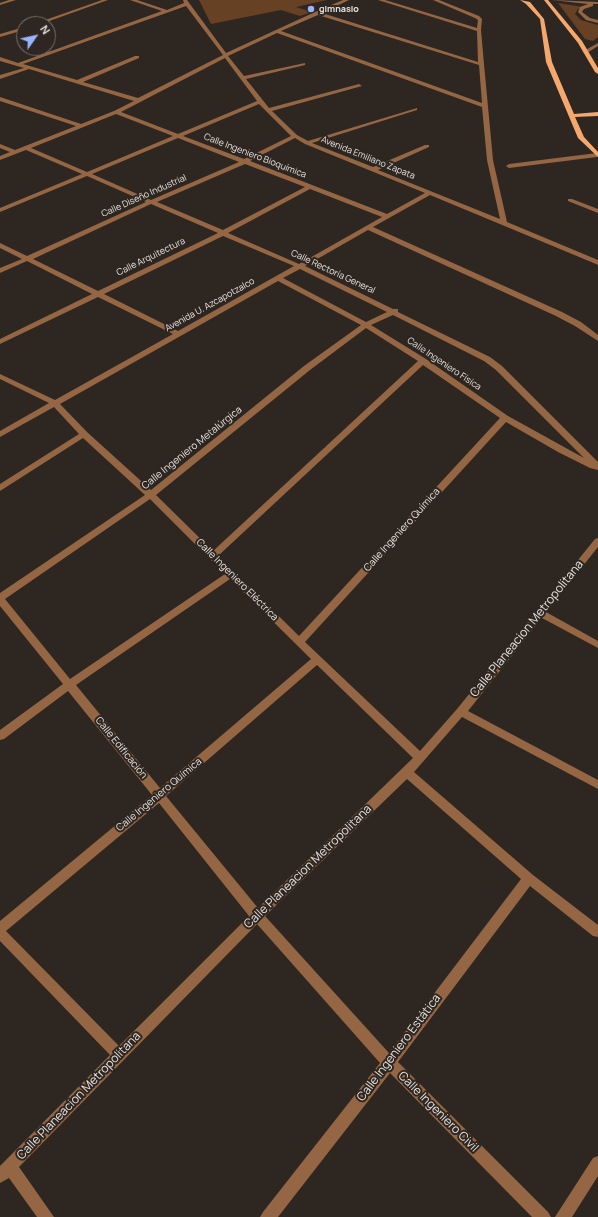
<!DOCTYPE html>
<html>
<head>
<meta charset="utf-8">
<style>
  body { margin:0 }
  #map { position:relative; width:598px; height:1217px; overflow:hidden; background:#2e2621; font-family:Manrope,sans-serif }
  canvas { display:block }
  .north { position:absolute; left:16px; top:16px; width:40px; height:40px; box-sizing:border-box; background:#2e2621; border:1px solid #78716d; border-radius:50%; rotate:56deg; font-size:11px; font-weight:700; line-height:16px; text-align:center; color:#e7e2de }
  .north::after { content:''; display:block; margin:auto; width:14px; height:18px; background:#9ab5fd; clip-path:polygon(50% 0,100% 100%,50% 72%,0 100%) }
</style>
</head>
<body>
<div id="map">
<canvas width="598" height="1217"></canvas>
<div class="north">N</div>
</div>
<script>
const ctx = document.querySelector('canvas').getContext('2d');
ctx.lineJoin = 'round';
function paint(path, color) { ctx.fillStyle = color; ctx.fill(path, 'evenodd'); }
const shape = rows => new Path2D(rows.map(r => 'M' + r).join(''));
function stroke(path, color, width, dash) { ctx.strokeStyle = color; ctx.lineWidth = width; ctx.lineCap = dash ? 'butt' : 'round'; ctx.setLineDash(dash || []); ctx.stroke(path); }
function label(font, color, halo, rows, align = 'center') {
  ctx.font = font + ' Manrope,sans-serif'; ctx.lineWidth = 4; ctx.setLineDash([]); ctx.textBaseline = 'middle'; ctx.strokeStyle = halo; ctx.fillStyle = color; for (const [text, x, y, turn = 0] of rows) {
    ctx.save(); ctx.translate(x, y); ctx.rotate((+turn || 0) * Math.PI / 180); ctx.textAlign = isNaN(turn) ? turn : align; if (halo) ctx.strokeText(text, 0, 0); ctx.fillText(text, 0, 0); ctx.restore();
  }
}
paint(shape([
  [199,0,327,0,296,7,312,12,300,16,281,10,211,24],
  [558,3,583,7,578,9,575,14,581,20,598,25,598,37,593,41,585,39]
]), '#674123');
paint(shape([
  [9,0,16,0,0,5,0,3,9,0],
  [102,0,108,0,41,24,34,24,102,0],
  [130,0,137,0,167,10,184,3,183,0,187,0,226,53,315,12,343,0,349,0,322,13,478,62,477,31,378,0,385,0,477,28,478,20,475,18,433,0,439,0,479,16,482,19,481,30,484,64,493,160,507,222,598,260,598,265,596,264,430,195,373,227,562,312,581,322,598,335,598,341,575,326,556,316,368,230,305,266,393,309,398,309,398,312,490,357,502,366,598,462,598,470,590,468,558,452,506,422,305,642,420,751,457,709,595,539,598,538,598,547,546,612,598,641,598,648,542,618,468,711,598,780,598,789,462,717,414,772,533,875,598,925,598,937,593,936,530,886,398,1062,548,1212,551,1217,532,1217,390,1073,278,1217,260,1217,263,1212,380,1063,257,924,19,1167,54,1217,37,1217,9,1178,0,1183,0,1166,110,1055,0,941,0,921,152,795,68,691,4,739,0,740,0,730,63,684,0,606,0,593,145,495,83,438,0,491,0,484,79,434,54,407,0,437,0,431,49,403,0,379,0,374,55,400,173,334,98,297,0,344,0,339,92,294,27,261,0,273,0,268,22,259,0,248,0,243,27,256,146,202,87,176,0,212,0,208,82,174,26,150,0,160,0,156,10,152,0,148,0,144,15,150,76,126,0,101,0,97,81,124,114,111,134,101,29,69,0,79,0,75,24,68,0,61,0,57,18,63,162,11,130,0],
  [186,6,223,55,138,98,83,82,139,58,139,56,135,56,77,80,23,64,186,6],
  [318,15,479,65,482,103,281,31,318,15],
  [277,33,482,107,487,160,500,219,378,170,429,147,429,145,425,145,373,167,312,143,417,110,417,108,308,141,297,135,272,111,362,86,359,84,269,108,246,79,305,65,305,63,244,76,228,56,277,33],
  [225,58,257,101,178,134,121,112,225,58],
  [259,104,291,136,244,159,183,136,259,104],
  [116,114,173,136,87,172,31,148,116,114],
  [178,138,239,162,151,200,92,174,178,138],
  [295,138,305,144,425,193,387,214,250,161,295,138],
  [245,164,305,187,223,230,157,202,245,164],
  [310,189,382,217,299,264,228,233,310,189],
  [151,204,218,233,98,291,33,259,151,204],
  [223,236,294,266,178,331,104,294,223,236],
  [300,269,387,312,366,322,283,278,300,269],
  [278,281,361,325,304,366,151,490,87,432,60,404,278,281],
  [393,315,484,361,496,370,584,458,508,416,426,359,371,325,393,315],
  [366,328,418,361,213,551,156,495,310,370,366,328],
  [423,365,500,418,299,636,218,556,423,365],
  [150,499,225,574,70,679,5,599,150,499],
  [230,579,311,659,160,788,76,685,230,579],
  [317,665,413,758,258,908,166,796,317,665],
  [407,779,521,879,389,1053,265,916,407,779],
  [159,803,249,916,119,1046,6,931,159,803],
  [552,0,598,2,598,4,593,4,593,6,584,9,582,12,590,18,598,20,598,23,586,20,578,12,580,7,588,4,552,0],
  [24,27,24,30,0,37,0,34,24,27],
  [598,43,598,46,587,53,582,52,598,43],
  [597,153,597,157,509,168,506,166,509,164,597,153],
  [568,199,572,199,598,209,598,213,568,201,568,199],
  [598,1156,598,1176,572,1217,555,1217,593,1158,598,1156]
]), '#946643');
paint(shape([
  [520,0,530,2,544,19,552,62,574,114,598,112,598,116,575,117,584,137,598,152,598,157,578,138,546,62,540,19,526,4,520,0],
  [544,0,548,0,582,41,598,68,598,74,595,72,578,43,544,0]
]), '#f4a86d');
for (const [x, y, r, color] of [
  [311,9,4,"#9ab5fd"]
]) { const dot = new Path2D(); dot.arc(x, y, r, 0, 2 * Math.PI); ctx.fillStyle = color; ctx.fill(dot); stroke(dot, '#2e2621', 1.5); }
label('bold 9px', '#e7e2de', '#2e2621', [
  ["gimnasio",319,9]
], 'left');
label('9px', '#e7e2de', '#2e2621', [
  ["Calle Ingeniero Bioquímica",255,156,21],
  ["Avenida Emiliano Zapata",368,158,22],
  ["Calle Diseño Industrial",144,196,-24],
  ["Calle Arquitectura",151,257,-26],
  ["Calle Rectoría General",333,272,25],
  ["Avenida U. Azcapotzalco",210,305,-29],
  ["Calle Ingeniero Física",444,364,34]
]);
label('10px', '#e7e2de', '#2e2621', [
  ["Calle Ingeniero Metalúrgica",192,448,-39],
  ["Calle Ingeniero Química",402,530,-48],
  ["Calle Ingeniero Eléctrica",237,580,45],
  ["Calle Edificación",121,748,51],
  ["Calle Ingeniero Química",159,795,-40]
]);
label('12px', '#e7e2de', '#2e2621', [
  ["Calle Planeacion Metropolitana",527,629,-51],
  ["Calle Planeacion Metropolitana",308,867,-44],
  ["Calle Ingeniero Estática",399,1048,-53],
  ["Calle Planeacion Metropolitana",79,1096,-46],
  ["Calle Ingeniero Civil",438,1112,45]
]);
</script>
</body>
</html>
